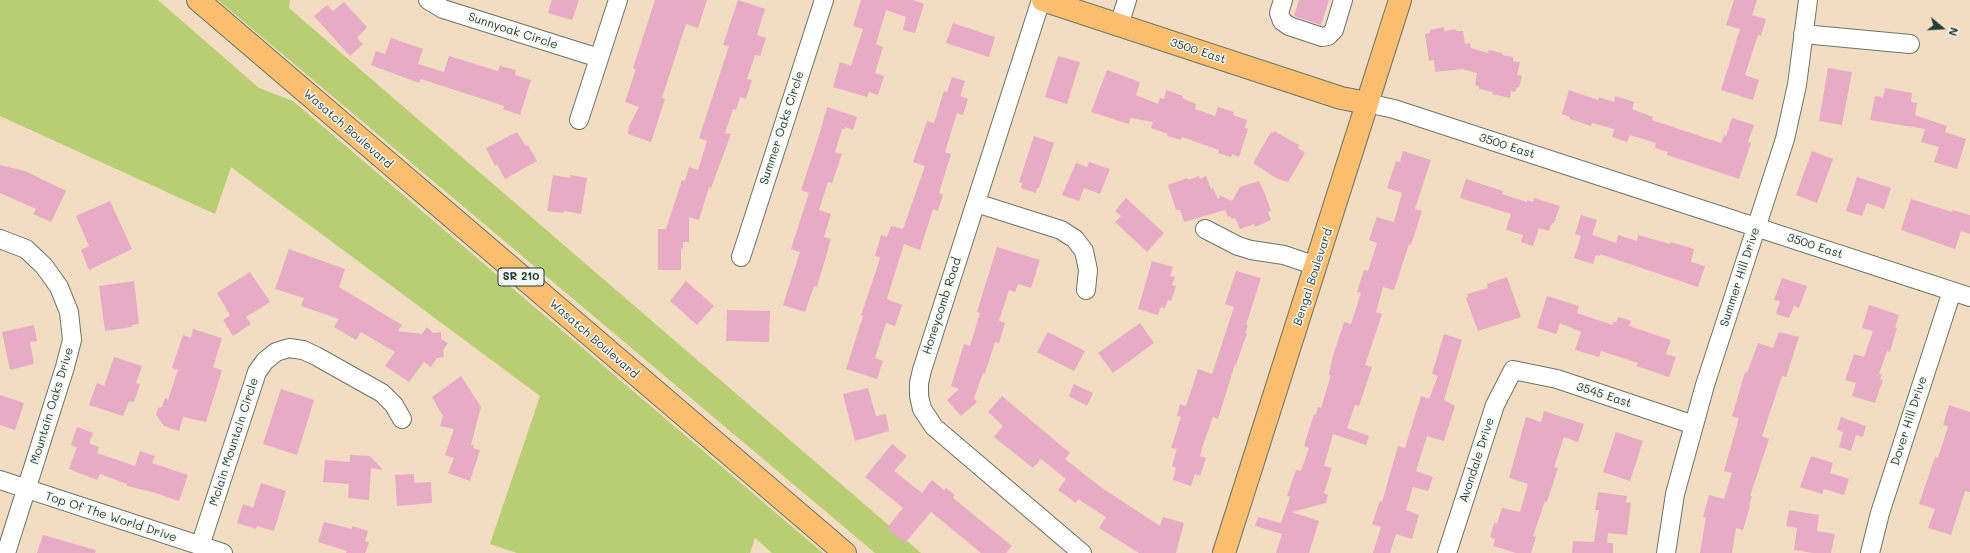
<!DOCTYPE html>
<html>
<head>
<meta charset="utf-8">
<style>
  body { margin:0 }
  #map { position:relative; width:1970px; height:553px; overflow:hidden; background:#f3ddc2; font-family:Mali,sans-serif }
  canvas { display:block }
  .north { position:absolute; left:1922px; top:8px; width:40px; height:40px; -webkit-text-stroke:3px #f6f6f2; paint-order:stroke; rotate:108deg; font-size:11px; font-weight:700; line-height:16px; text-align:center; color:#1f3d34 }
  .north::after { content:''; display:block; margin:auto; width:14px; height:18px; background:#1f3d34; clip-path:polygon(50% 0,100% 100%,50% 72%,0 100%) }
</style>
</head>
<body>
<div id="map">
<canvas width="1970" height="553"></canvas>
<div class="north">N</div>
</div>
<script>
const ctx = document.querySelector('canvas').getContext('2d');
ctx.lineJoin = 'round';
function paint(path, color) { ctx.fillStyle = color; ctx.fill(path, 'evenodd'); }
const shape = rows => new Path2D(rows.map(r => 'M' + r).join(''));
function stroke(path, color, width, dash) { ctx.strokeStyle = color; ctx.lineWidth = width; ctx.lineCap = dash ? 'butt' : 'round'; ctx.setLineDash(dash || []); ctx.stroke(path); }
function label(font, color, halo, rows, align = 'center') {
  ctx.font = font + ' Mali,sans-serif'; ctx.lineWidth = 3; ctx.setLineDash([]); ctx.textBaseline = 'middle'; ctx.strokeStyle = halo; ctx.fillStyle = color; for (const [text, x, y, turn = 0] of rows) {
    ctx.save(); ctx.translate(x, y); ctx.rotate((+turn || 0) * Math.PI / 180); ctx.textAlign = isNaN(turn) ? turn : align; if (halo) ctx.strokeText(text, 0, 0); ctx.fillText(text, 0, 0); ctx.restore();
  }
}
paint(shape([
  [0,0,158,0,259,88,293,101,823,553,772,553,755,538,750,553,517,553,490,544,540,396,231,167,215,214,0,116],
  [218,0,290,0,289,8,921,553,875,553]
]), '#b8ce72');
paint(shape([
  [552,0,579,0,572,20,548,13],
  [655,0,707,0,698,28,686,24,662,98,665,99,651,142,628,134,629,126,639,107,625,102,636,69,633,68],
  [738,0,765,9,757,35,766,38,760,56,755,55,747,79,752,80,746,99,740,97,736,110,733,109,725,133,731,134,711,188,709,187,699,220,689,217,689,242,683,242,683,249,681,248,681,270,658,270,658,229,666,229,682,180,685,181,689,167,698,170,707,141,699,138,729,46,723,45],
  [861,0,913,0,924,4,915,33,903,30,906,17,886,10,876,44,883,47,875,73,884,76,878,95,869,92,867,97,833,87,840,62,851,66,863,29,853,26],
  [1299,0,1329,0,1321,25,1294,16],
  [1734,0,1757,0,1752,15,1766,19,1761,36,1758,35,1745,75,1759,80,1753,100,1721,90,1740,29,1726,25],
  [344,2,367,27,357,38,363,44,350,56,314,16,327,5,333,11],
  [953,23,995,37,989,57,946,43],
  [1444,27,1444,31,1455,29,1456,31,1463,31,1465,44,1470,43,1471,48,1488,53,1489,50,1502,53,1502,55,1513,57,1513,61,1520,62,1517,75,1522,76,1519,87,1517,87,1515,92,1511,91,1510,98,1492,94,1493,92,1479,89,1479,86,1475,85,1477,73,1462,69,1435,72,1434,60,1429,61,1425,34,1430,33,1430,30],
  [391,38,423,49,418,64,444,72,449,56,498,71,500,66,516,70,515,75,531,80,520,115,503,109,504,106,489,101,421,79,419,83,371,65,376,51,385,54],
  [1058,56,1080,62,1067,104,1045,97],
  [1828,68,1852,72,1842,125,1819,121],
  [1107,70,1140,82,1136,95,1158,104,1160,98,1164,99,1166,90,1183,96,1182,98,1196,104,1195,109,1215,116,1218,107,1234,112,1233,115,1247,120,1245,128,1248,129,1239,157,1232,154,1231,157,1218,153,1219,150,1182,137,1181,140,1167,136,1168,134,1151,128,1153,122,1130,118,1129,124,1091,112],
  [952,77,965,81,960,96,968,99,963,115,957,113,945,152,951,154,939,193,943,194,938,211,933,209,920,250,904,244,893,279,887,299,902,305,895,326,886,323,875,358,883,361,877,379,846,369,863,316,861,315,879,262,880,257,875,256,881,235,887,237,891,226,903,229,925,166,913,162,927,121,934,123,944,91,947,92],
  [1885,88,1912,93,1911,102,1917,103,1915,115,1947,126,1945,132,1966,139,1957,169,1934,162,1939,147,1921,142,1925,129,1870,120,1875,96,1883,97],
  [1569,90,1598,100,1599,97,1614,102,1615,96,1634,102,1632,109,1653,117,1652,120,1721,143,1724,135,1726,136,1732,118,1754,125,1748,142,1751,143,1739,179,1667,155,1668,152,1655,148,1656,143,1630,135,1627,142,1612,137,1614,129,1592,123,1591,126,1570,119,1570,117,1562,114],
  [827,107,857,117,853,130,845,127,845,129,842,129,835,152,842,154,832,183,828,182,819,210,831,214,824,237,831,239,817,287,814,286,805,312,783,305,800,252,791,249,809,193,801,190,819,136],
  [1274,131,1299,145,1298,148,1305,153,1288,182,1276,178,1253,163,1271,132,1273,133],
  [517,132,526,146,528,145,537,161,505,179,497,164,495,166,486,148],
  [1034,136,1054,143,1039,188,1037,188,1036,193,1021,188,1022,183,1019,182],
  [1403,151,1431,160,1415,209,1422,211,1411,245,1409,244,1394,290,1383,287,1376,312,1382,314,1365,365,1372,367,1359,406,1355,405,1347,428,1369,436,1366,445,1333,434,1324,466,1332,468,1324,493,1328,495,1326,503,1292,512,1319,521,1309,553,1276,553,1282,534,1255,526,1258,517,1281,523,1290,497,1287,496,1296,470,1301,471,1309,448,1304,446,1314,414,1316,415,1318,407,1321,408,1331,375,1329,375,1332,359,1344,322,1351,324,1361,293,1357,292,1364,270,1368,271,1377,243,1369,240,1377,217,1394,222,1402,193,1387,188,1396,161,1400,162],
  [1812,151,1833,159,1817,203,1796,195],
  [1089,162,1110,169,1100,194,1084,188,1079,201,1062,195,1076,163,1087,167],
  [0,165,25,171,66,191,51,222,33,214,36,209,0,193],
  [553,175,570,178,570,175,587,178,581,214,564,211,563,213,547,211],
  [1199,176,1200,179,1206,176,1211,189,1213,188,1218,199,1220,198,1219,195,1232,201,1240,187,1259,181,1265,194,1271,211,1268,212,1271,220,1255,227,1254,224,1240,229,1235,218,1232,219,1230,216,1228,217,1225,210,1184,222,1180,210,1176,210,1168,185,1187,178,1188,180],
  [1857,177,1891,188,1884,209,1867,203,1862,216,1846,211],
  [1466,179,1503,191,1502,194,1527,202,1527,200,1533,202,1534,198,1560,206,1554,223,1552,223,1549,231,1539,228,1533,246,1521,242,1523,235,1506,230,1511,214,1460,198],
  [1126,198,1164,233,1147,252,1115,222,1121,216,1115,211],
  [1911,199,1952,212,1953,210,1970,215,1970,234,1961,231,1955,249,1901,230],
  [110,201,132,249,89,270,81,250,89,246,76,216],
  [1581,215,1597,220,1592,235,1616,243,1618,235,1637,241,1638,235,1670,244,1671,242,1694,249,1691,262,1705,266,1698,287,1600,254,1600,256,1596,255,1593,264,1574,258,1581,236,1575,234],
  [997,247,1040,260,1031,288,1018,284,1015,292,1009,290,999,321,1005,323,999,343,995,342,985,373,983,373,974,398,977,402,961,416,947,400,959,389,951,386,964,344,970,346,980,313,977,312],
  [289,249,345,269,339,287,402,325,398,331,422,334,427,327,433,333,441,332,441,339,448,343,443,350,444,357,437,358,431,367,424,362,409,382,385,366,395,352,361,332,356,340,334,327,339,319,301,306,304,298,275,289],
  [1152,261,1173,267,1170,276,1175,277,1172,285,1176,286,1171,301,1168,300,1165,308,1161,307,1158,315,1138,309],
  [1236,271,1261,278,1246,325,1248,325,1245,333,1247,333,1236,365,1235,364,1218,419,1213,417,1203,445,1200,456,1206,458,1200,476,1195,474,1191,486,1173,480,1176,468,1172,466,1177,449,1171,448,1181,417,1177,416,1180,404,1186,406,1198,369,1212,374,1234,307,1225,304],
  [250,272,270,302,246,317,251,324,233,336,223,320,230,315,217,293],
  [1507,277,1521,317,1478,331,1466,298,1468,297,1467,294,1488,288,1487,284],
  [1782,278,1807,286,1799,308,1794,306,1789,318,1776,314,1780,301,1774,300],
  [134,281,139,324,132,325,132,327,105,331,99,286],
  [686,281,714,306,697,325,670,301],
  [1547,296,1579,306,1577,313,1613,325,1613,322,1616,322,1618,317,1631,321,1629,326,1671,340,1666,354,1676,357,1669,377,1636,366,1638,363,1601,351,1599,357,1575,350,1581,332,1560,323,1556,334,1537,328],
  [1869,305,1899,315,1895,327,1897,328,1890,352,1887,351,1879,374,1882,375,1880,379,1883,380,1875,403,1852,396,1856,383,1845,380,1854,354,1864,357,1873,331,1862,328],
  [727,310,770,311,769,342,726,341],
  [1140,323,1154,343,1113,373,1098,353],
  [34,325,37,341,30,342,34,364,10,370,2,332],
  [193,329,222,338,213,367,222,370,206,422,183,417,179,431,164,426,156,415,158,408,162,407,165,398,168,400,178,370,172,368,183,335,191,338],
  [1048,332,1085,351,1074,371,1037,352],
  [1779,332,1799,337,1786,377,1782,376,1762,436,1769,439,1750,496,1752,496,1749,506,1750,506,1743,530,1736,528,1732,553,1700,553,1706,517,1703,517,1709,495,1724,499,1732,473,1724,471,1739,418,1732,416,1745,372,1747,373,1758,343,1773,348],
  [1444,334,1462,340,1444,400,1455,406,1444,441,1427,436,1416,471,1433,477,1428,491,1413,487,1406,510,1419,515,1412,539,1396,534,1390,553,1373,553,1381,527,1372,524,1380,501,1382,502,1385,492,1398,446,1405,448,1421,396,1429,399,1438,376,1432,374],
  [114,357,142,366,136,383,140,384,134,402,129,401,123,416,89,405,97,383,104,386],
  [461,376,481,407,471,445,474,445,473,448,480,450,470,481,448,473,454,458,445,455,454,429,440,426,443,416,432,397],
  [1074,384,1093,393,1087,406,1069,396],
  [868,388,876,416,886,414,889,431,855,441,843,394],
  [281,389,314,400,297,455,263,444],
  [0,395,24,403,15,430,0,425],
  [1002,396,1070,453,1065,459,1102,488,1160,526,1163,517,1184,523,1176,553,1139,553,1099,528,1106,517,1078,499,1076,503,1058,490,1066,479,1041,459,1033,468,994,437,1003,426,988,412],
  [1949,405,1970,412,1970,492,1965,491,1951,535,1928,528,1935,509,1919,504,1935,457,1938,458,1948,426,1943,425],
  [1544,411,1584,424,1578,442,1564,437,1554,467,1558,468,1547,502,1545,501,1533,536,1536,537,1531,553,1516,553,1493,546,1495,539,1490,537,1494,523,1497,524,1502,508,1520,512,1528,484,1509,478,1526,417,1541,422],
  [1841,417,1866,426,1863,437,1856,435,1851,451,1839,447,1843,432,1837,430],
  [77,427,93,433,89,443,99,447,97,453,135,466,140,451,155,456,152,463,188,475,179,501,152,492,127,486,127,484,100,474,97,480,69,469,77,447,71,445],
  [1616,432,1643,441,1630,481,1603,472],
  [892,444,907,456,894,471,922,493,932,480,944,490,946,488,955,495,953,498,1012,546,1006,553,981,553,931,512,905,543,887,528,903,508,865,477],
  [350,455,370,456,383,470,371,468,369,500,348,498,349,484,323,482,325,460,350,462],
  [1811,456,1833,463,1830,473,1849,479,1844,495,1824,489,1822,494,1800,487],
  [414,474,414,483,431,482,432,503,397,506,395,475],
  [261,483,286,491,274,531,257,526,256,529,237,523,243,504,253,508],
  [1598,492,1627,496,1626,502,1631,503,1627,535,1608,533,1607,543,1613,543,1613,553,1572,553,1573,541,1594,542,1599,510,1595,510],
  [1789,510,1819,515,1817,531,1835,534,1831,553,1813,553,1794,550,1797,528,1786,526],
  [324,522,352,529,352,526,368,531,365,541,369,543,365,553,346,553,347,551,318,542],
  [43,535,96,550,95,553,37,553]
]), '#e7abc6');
const minor = shape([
  [428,0,443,9,599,58],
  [1041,0,922,370,919,383,919,396,922,409,934,427,1082,553],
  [1283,0,1279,13,1282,21,1289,26,1322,37,1328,36,1334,30,1343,0],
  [1119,25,1127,0],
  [1803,34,1910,44],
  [1367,103,1394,109,1970,297],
  [579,120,618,0],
  [976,203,1061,230,1075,239,1084,251,1088,270,1086,290],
  [1205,229,1238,246,1251,250,1284,255,1316,266],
  [0,239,26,249,44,266,59,287,69,312,72,340,65,367,6,553],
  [741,257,824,0],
  [0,480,223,553],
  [200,546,257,372,265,361,276,352,289,348,303,350,316,356,382,393,394,405,402,419],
  [1447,553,1495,405,1513,370,1557,379,1694,425],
  [1666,553,1675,494,1705,385,1785,139,1797,85,1808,0],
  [1870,553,1880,513,1952,291]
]);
const major = shape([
  [198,0,845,553],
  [1043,0,1341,98,1367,103],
  [1224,553,1400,0]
]);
stroke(minor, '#697566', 20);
stroke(major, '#697566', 24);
stroke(minor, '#fff', 18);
stroke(major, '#fbbd6e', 22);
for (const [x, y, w] of [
  [521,277,46]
]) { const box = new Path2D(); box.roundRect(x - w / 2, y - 9, w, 18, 3); ctx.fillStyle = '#f6f6f2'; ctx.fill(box); stroke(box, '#1f3d34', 1); }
label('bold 11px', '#1f3d34', null, [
  ["SR 210",521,277]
]);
label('12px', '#1f3d34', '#f6f6f2', [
  ["Sunnyoak Circle",513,31,18],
  ["3500 East",1198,51,18],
  ["Summer Oaks Circle",782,128,-72],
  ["Wasatch Boulevard",348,129,41],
  ["3500 East",1507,146,18],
  ["3500 East",1815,246,18],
  ["Bengal Boulevard",1313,277,-72],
  ["Summer Hill Drive",1740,277,-72],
  ["Honeycomb Road",942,306,-72],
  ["Wasatch Boulevard",594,339,41],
  ["3545 East",1604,395,18],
  ["Mountain Oaks Drive",52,406,-73],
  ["Dover Hill Drive",1909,421,-72],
  ["Mclain Mountain Circle",234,442,-72],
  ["Avondale Drive",1477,460,-72],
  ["Top Of The World Drive",111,517,18]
]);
</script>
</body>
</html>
